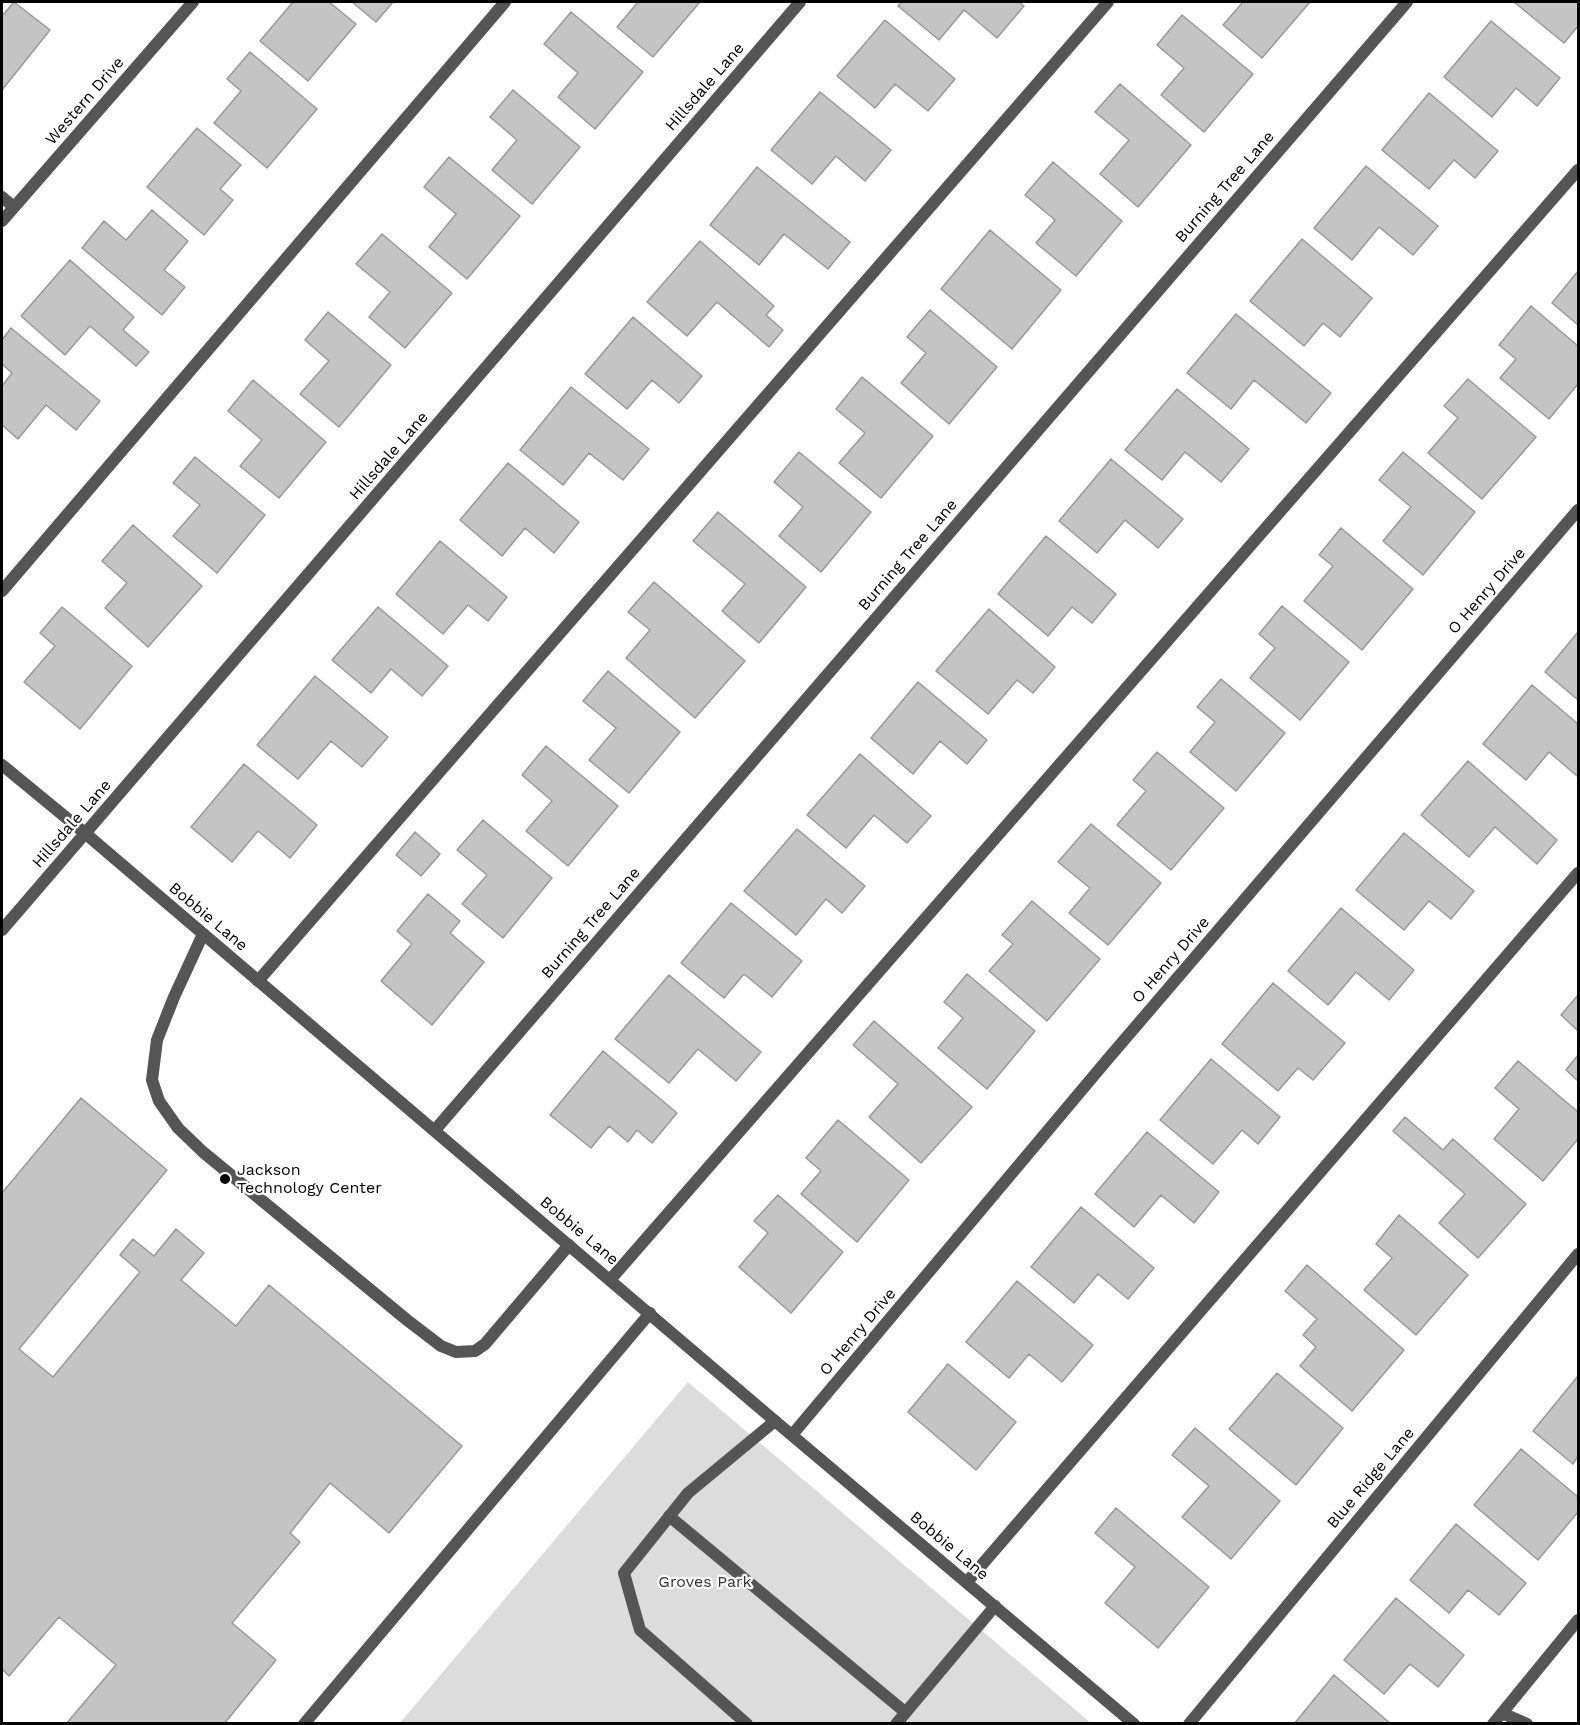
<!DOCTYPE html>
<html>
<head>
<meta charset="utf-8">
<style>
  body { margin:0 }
  #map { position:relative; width:1580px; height:1725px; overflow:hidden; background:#fff; font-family:"Work Sans",sans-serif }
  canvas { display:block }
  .frame { position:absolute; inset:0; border:3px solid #000; pointer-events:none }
</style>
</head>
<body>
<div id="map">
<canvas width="1580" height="1725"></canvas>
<div class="frame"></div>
</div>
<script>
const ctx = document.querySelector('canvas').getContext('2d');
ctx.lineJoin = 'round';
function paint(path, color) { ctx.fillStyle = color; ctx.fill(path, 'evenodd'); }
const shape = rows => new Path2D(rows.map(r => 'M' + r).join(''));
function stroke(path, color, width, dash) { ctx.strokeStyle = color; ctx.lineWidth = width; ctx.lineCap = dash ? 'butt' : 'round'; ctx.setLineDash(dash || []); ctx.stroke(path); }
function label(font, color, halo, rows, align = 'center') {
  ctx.font = font + ' "Work Sans",sans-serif'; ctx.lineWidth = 4.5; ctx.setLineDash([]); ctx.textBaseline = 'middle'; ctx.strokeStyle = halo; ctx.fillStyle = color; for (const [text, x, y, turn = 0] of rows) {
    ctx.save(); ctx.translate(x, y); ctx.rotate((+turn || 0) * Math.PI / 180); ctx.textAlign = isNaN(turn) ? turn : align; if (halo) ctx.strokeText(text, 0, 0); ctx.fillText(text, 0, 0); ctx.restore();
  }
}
paint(shape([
  [688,1382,1091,1723,399,1724]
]), '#dcdcdc');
const building = shape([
  [14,2,50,30,2,90,2,16,14,2],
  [293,2,329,2,356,24,308,81,260,41,293,2],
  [352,2,393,2,376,22,352,2],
  [638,2,700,2,653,57,617,27,638,2],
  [902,2,1019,2,1024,6,997,38,964,10,939,40,898,6,902,2],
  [1243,2,1310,2,1262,58,1223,25,1243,2],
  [1514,2,1578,2,1578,26,1564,43,1514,2],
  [571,12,643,72,595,129,558,97,578,73,544,44,571,12],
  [1182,15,1253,74,1204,132,1161,95,1184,68,1157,45,1182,15],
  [885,20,955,79,928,111,895,84,875,108,837,76,885,20],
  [1491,21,1560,78,1537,106,1516,88,1492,117,1444,77,1491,21],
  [250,52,317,109,267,168,214,123,241,91,227,79,250,52],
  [1120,84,1191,145,1138,207,1100,174,1129,140,1095,112,1120,84],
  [513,90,580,147,532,204,492,170,517,140,490,117,513,90],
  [820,92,891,150,865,181,836,156,812,184,771,150,820,92],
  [1429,93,1498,151,1475,178,1454,160,1429,189,1382,150,1429,93],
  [197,128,241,165,220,189,233,200,204,235,147,187,197,128],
  [449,157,520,216,467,279,429,247,456,214,424,187,449,157],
  [1053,162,1122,221,1076,276,1036,243,1055,220,1025,195,1053,162],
  [1366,166,1438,226,1413,255,1379,227,1352,260,1314,228,1366,166],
  [757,167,850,242,828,269,784,234,759,265,710,225,757,167],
  [152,210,188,241,164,270,185,287,162,315,82,248,104,221,126,240,152,210],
  [990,230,1061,290,1012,349,941,289,990,230],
  [382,234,452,293,405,348,369,317,390,292,356,264,382,234],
  [1302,239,1372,298,1340,337,1323,323,1304,346,1250,301,1302,239],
  [700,241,774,306,766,315,783,330,769,347,717,302,687,336,647,302,700,241],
  [70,260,134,317,123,330,149,352,136,366,90,326,65,355,21,316,70,260],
  [1578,271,1578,325,1552,303,1578,271],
  [1531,306,1578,346,1578,384,1549,419,1500,378,1516,359,1499,345,1531,306],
  [930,310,997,367,949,424,901,383,926,353,907,337,930,310],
  [328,312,391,365,339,427,300,394,329,361,305,340,328,312],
  [1236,314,1331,393,1306,423,1254,380,1231,409,1187,373,1236,314],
  [633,317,702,376,679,403,652,380,627,409,585,374,633,317],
  [11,328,100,401,76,430,46,405,18,439,2,425,2,386,12,373,2,364,2,340,11,328],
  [862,377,933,436,881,498,839,463,865,433,836,409,862,377],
  [1468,379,1536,437,1482,499,1428,453,1458,418,1444,406,1468,379],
  [253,380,326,442,279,498,240,466,262,440,228,411,253,380],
  [571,387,649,449,623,480,589,453,563,485,520,450,571,387],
  [1177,389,1249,449,1221,482,1185,452,1162,480,1125,450,1177,389],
  [799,452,871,512,821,572,779,536,803,507,774,482,799,452],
  [1403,452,1475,512,1423,575,1383,541,1411,507,1379,480,1403,452],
  [195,457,265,515,217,573,173,536,200,505,173,483,195,457],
  [1111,459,1183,519,1158,548,1125,520,1097,553,1059,521,1111,459],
  [508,463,579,522,554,553,525,528,502,556,460,520,508,463],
  [718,512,806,587,759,643,722,611,745,584,693,541,718,512],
  [133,525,202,586,148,647,105,608,127,583,102,561,133,525],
  [1341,528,1413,589,1362,650,1304,601,1333,566,1319,555,1341,528],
  [1046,536,1116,594,1092,623,1072,607,1048,636,998,594,1046,536],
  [440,541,507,597,488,621,468,605,443,634,396,594,440,541],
  [654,582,745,661,695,718,626,658,650,630,628,612,654,582],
  [1282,606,1349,662,1300,720,1250,678,1275,648,1259,634,1282,606],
  [62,607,132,666,80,729,24,682,55,646,40,633,62,607],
  [378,607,448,666,422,696,391,669,371,693,332,660,378,607],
  [989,609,1055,667,1033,693,1017,680,988,714,936,671,989,609],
  [1578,632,1578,700,1545,672,1578,632],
  [608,671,680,732,629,793,589,760,616,728,583,701,608,671],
  [315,676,388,737,362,767,331,741,298,779,257,745,315,676],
  [1221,679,1285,733,1236,791,1190,752,1215,722,1197,707,1221,679],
  [918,682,987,740,967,764,940,741,913,774,871,738,918,682],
  [1532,685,1578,724,1578,774,1577,776,1549,752,1526,780,1483,744,1532,685],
  [546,746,618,806,568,866,526,831,552,801,522,775,546,746],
  [1157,752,1224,808,1171,870,1117,825,1146,791,1133,780,1157,752],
  [860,754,931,816,907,843,874,815,846,848,807,815,860,754],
  [1468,761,1557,840,1537,864,1495,827,1469,857,1421,815,1468,761],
  [244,764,317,825,290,858,258,831,232,862,191,827,244,764],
  [483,820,552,878,503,938,462,904,487,875,457,850,483,820],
  [1091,824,1161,883,1108,945,1069,913,1090,888,1058,862,1091,824],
  [797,829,865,886,842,913,826,899,796,935,744,891,797,829],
  [415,832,440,854,421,876,396,855,415,832],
  [1404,833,1474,891,1451,919,1429,901,1404,930,1356,890,1404,833],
  [428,894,460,921,450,933,484,962,432,1025,381,981,412,944,397,931,428,894],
  [1032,901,1100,959,1047,1021,989,971,1013,944,1002,935,1032,901],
  [731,903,802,961,772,997,744,974,724,998,681,963,731,903],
  [1341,908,1414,970,1389,1000,1356,972,1328,1005,1288,971,1341,908],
  [967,974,1035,1031,987,1089,938,1048,963,1018,944,1002,967,974],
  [669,975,761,1052,736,1081,698,1049,669,1083,615,1039,669,975],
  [1273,983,1345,1043,1313,1080,1298,1068,1278,1091,1222,1044,1273,983],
  [1578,995,1578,1031,1561,1015,1578,995],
  [874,1021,972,1107,921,1163,869,1117,898,1084,853,1045,874,1021],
  [603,1051,677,1113,652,1143,637,1130,628,1142,609,1126,591,1148,550,1115,603,1051],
  [1578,1055,1578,1081,1566,1070,1578,1055],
  [1211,1059,1280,1117,1258,1144,1242,1130,1213,1164,1160,1120,1211,1059],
  [1518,1061,1578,1112,1578,1139,1543,1181,1494,1139,1519,1109,1495,1088,1518,1061],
  [81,1098,167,1170,19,1349,53,1377,140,1272,120,1255,133,1239,154,1256,176,1229,204,1253,181,1280,236,1326,269,1285,462,1446,389,1533,330,1483,290,1533,300,1542,232,1623,276,1660,224,1724,66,1724,116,1665,59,1617,9,1676,2,1669,2,1193,81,1098],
  [1405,1117,1443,1150,1453,1139,1526,1204,1478,1258,1439,1223,1465,1194,1393,1131,1405,1117],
  [838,1120,909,1180,857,1242,801,1194,821,1171,806,1158,838,1120],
  [1147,1132,1219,1192,1194,1223,1161,1195,1134,1227,1095,1194,1147,1132],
  [778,1195,843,1252,791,1313,739,1267,768,1233,754,1221,778,1195],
  [1081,1207,1154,1268,1128,1299,1098,1274,1074,1303,1031,1267,1081,1207],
  [1399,1215,1468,1275,1416,1335,1364,1290,1392,1258,1376,1244,1399,1215],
  [1307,1265,1404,1350,1352,1411,1300,1366,1316,1347,1303,1335,1317,1319,1285,1291,1307,1265],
  [1017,1281,1093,1345,1062,1382,1029,1354,1009,1378,966,1342,1017,1281],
  [948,1364,1016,1422,976,1470,908,1412,948,1364],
  [1277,1373,1343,1428,1296,1485,1229,1429,1277,1373],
  [1578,1376,1578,1456,1573,1464,1533,1431,1578,1376],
  [1195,1428,1280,1501,1231,1559,1182,1517,1209,1486,1172,1455,1195,1428],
  [1521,1449,1578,1497,1578,1512,1538,1560,1474,1505,1521,1449],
  [1116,1508,1209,1587,1158,1648,1105,1603,1135,1567,1095,1533,1116,1508],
  [1456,1524,1526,1583,1499,1615,1468,1590,1449,1613,1410,1580,1456,1524],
  [1396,1598,1464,1655,1438,1687,1410,1664,1384,1694,1344,1660,1396,1598],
  [1334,1675,1391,1724,1294,1724,1334,1675]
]);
paint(building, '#c4c4c4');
stroke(building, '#999', 1.5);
stroke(shape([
  [2,591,505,2],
  [203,934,174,997,157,1040,152,1080,159,1101,178,1128,203,1152,407,1320,441,1346,456,1352,475,1351,485,1344,569,1245],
  [258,981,1108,2],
  [610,1280,1578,170],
  [669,1516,905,1712],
  [967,1582,1578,873],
  [1502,1713,1527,1724],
  [304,1724,650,1313],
  [747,1724,640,1630,624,1573,688,1493,775,1421],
  [896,1724,995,1606],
  [1493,1724,1578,1620]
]), '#555', 12);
stroke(shape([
  [2,197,14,207],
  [2,765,86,834,775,1421,1134,1724],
  [2,930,800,2],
  [435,1130,1407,2],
  [792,1435,1107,1060,1578,510],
  [1189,1724,1578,1254]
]), '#555', 12);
stroke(shape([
  [2,221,193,2]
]), '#555', 12);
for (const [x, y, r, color] of [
  [225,1179,6,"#000"]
]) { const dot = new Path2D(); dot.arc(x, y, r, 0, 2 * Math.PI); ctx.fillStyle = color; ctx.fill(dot); stroke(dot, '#fff', 2); }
label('16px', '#000', '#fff', [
  ["Hillsdale Lane",705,87,-49],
  ["Western Drive",85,101,-49],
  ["Burning Tree Lane",1225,187,-49],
  ["Hillsdale Lane",389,456,-49],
  ["Burning Tree Lane",908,555,-49],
  ["O Henry Drive",1487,591,-49],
  ["Hillsdale Lane",72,824,-49],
  ["Bobbie Lane",208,917,40],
  ["Burning Tree Lane",591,923,-49],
  ["O Henry Drive",1171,960,-49],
  ["Bobbie Lane",579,1231,40],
  ["O Henry Drive",858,1332,-50],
  ["Blue Ridge Lane",1371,1478,-50],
  ["Bobbie Lane",949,1546,40]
]);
label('16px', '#000', '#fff', [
  ["Jackson",237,1170],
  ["Technology Center",237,1188]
], 'left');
label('16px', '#333', '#fff', [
  ["Groves Park",705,1582]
]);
</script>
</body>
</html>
